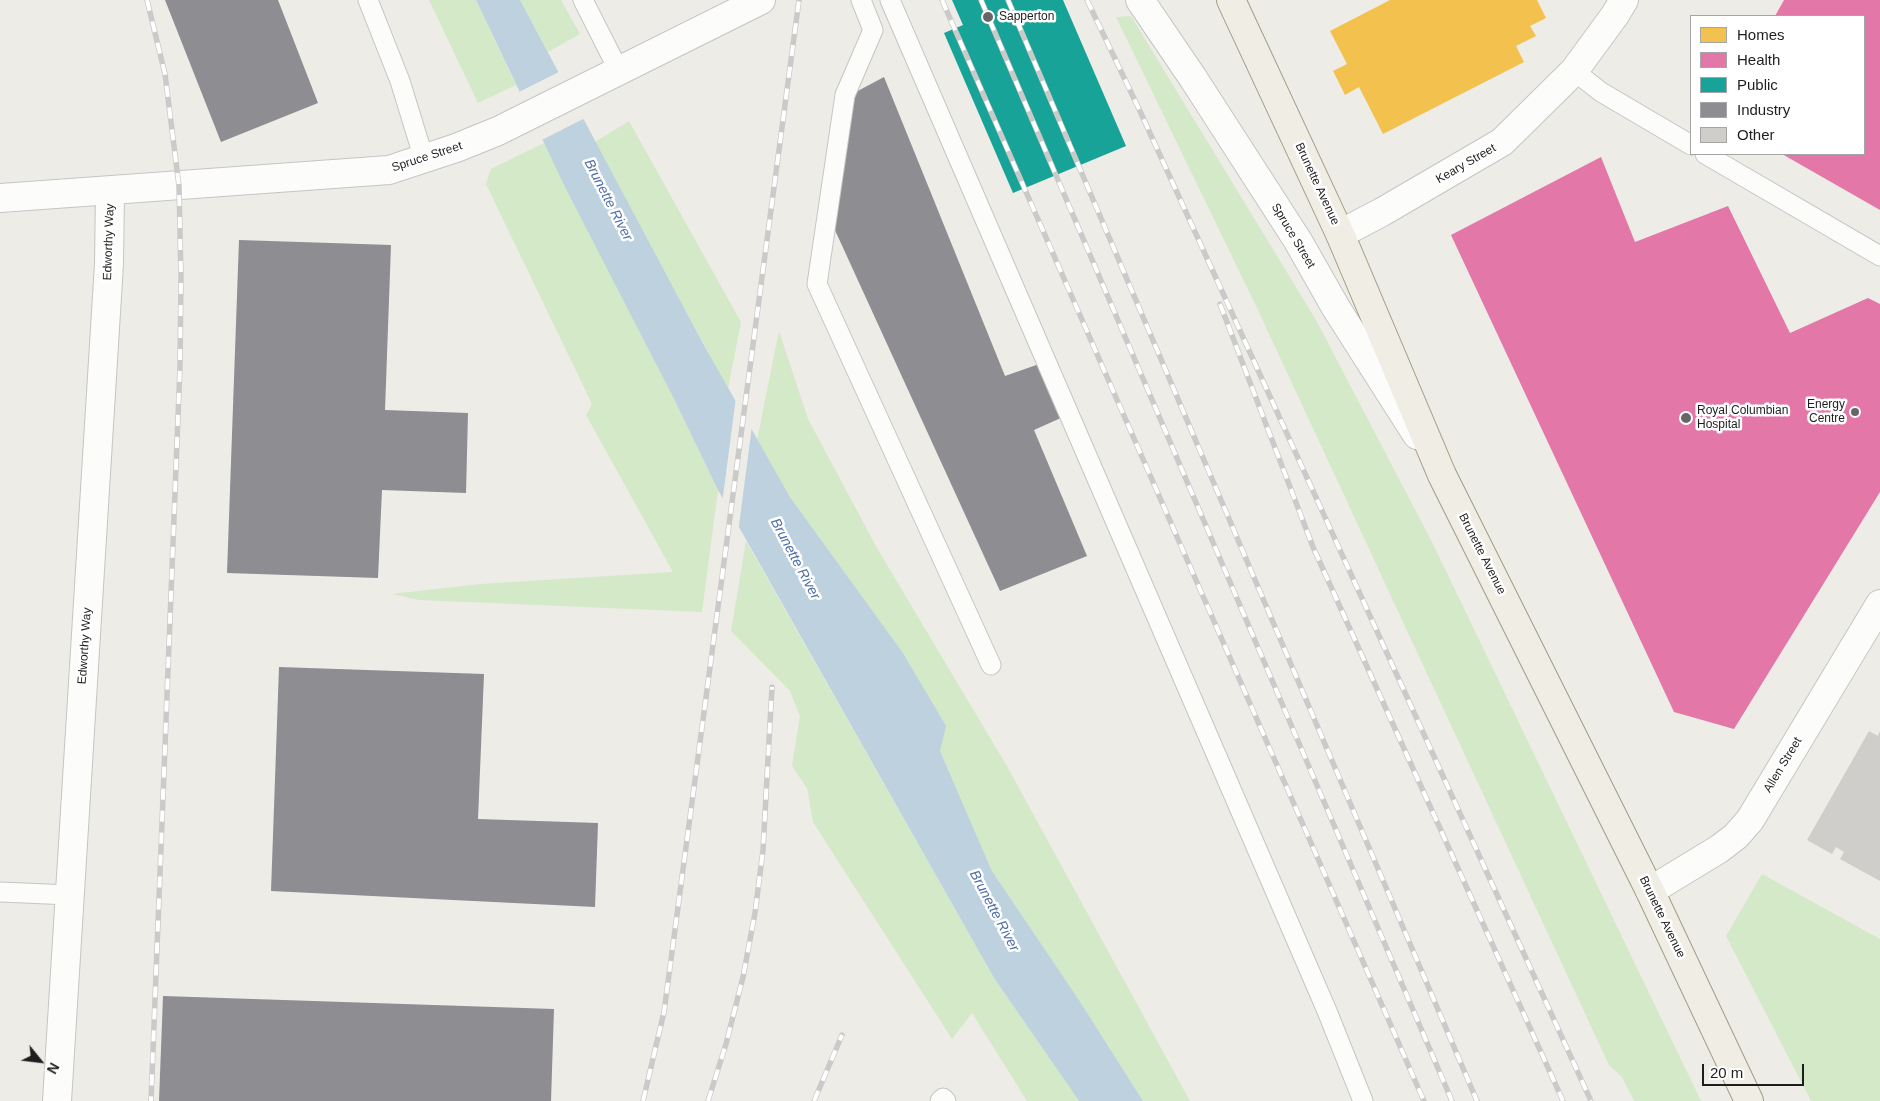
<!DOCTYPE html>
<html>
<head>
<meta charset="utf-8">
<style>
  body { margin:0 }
  #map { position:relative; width:1880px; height:1101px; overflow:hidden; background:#edece7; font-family:Arial,sans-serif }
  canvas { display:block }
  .legend { position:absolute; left:1690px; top:15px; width:175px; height:140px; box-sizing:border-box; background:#fff; border:1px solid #a5a5a5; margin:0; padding:6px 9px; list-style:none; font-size:15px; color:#1e1e1e }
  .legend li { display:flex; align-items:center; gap:10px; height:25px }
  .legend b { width:25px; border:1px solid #a5a5a5 }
  .north { position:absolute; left:15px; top:1036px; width:50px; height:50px; -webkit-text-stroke:4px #fff; paint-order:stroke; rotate:119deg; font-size:14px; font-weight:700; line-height:20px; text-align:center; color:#1e1e1e }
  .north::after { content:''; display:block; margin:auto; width:18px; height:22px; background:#1e1e1e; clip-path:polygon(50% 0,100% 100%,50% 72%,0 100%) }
  .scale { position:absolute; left:1702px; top:1064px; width:102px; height:22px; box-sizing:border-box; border:2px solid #1e1e1e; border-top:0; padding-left:6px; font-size:15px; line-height:18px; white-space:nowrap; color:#1e1e1e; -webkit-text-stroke:4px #fff; paint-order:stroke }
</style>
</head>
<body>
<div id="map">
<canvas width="1880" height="1101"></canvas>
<ul class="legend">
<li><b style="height:14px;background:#f2c14e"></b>Homes</li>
<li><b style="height:14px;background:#e377a8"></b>Health</li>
<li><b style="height:14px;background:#17a398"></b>Public</li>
<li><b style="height:14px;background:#8d8d92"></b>Industry</li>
<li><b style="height:14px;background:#cfceca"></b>Other</li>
</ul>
<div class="north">N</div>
<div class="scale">20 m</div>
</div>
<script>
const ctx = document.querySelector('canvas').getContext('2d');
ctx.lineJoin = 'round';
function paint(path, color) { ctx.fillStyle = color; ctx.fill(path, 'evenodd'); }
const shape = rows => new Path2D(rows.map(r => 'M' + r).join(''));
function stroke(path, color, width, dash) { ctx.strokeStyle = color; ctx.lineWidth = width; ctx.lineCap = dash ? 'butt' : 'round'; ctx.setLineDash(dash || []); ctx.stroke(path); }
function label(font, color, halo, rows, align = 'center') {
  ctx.font = font + ' Arial,sans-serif'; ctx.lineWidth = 5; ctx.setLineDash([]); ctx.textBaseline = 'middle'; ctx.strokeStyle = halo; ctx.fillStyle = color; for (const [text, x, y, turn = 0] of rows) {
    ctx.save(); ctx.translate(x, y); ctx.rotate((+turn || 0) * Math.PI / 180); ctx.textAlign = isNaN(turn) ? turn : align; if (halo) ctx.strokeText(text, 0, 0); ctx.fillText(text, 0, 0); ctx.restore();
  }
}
paint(shape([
  [429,0,476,0,516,85,478,103],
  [520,0,561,0,580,34,548,52],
  [1131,16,1316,320,1433,544,1701,1101,1634,1101,1622,1077,1609,1065,1257,308,1116,17],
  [629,121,741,322,728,389,595,142],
  [544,143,673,397,718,490,702,612,419,600,392,594,480,584,673,572,586,415,592,404,486,184,491,169],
  [779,331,808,419,877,548,1008,768,1190,1101,1143,1101,1079,1000,992,871,940,751,945,726,903,653,790,497,757,440],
  [746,541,994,978,1079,1101,1027,1101,972,1013,952,1039,813,822,807,788,792,766,800,716,790,691,731,631],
  [1762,874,1880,939,1880,1101,1811,1101,1726,936]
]), '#d4e9c8');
paint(shape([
  [476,0,520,0,705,347,790,497,903,653,946,726,940,751,992,871,1079,1000,1143,1101,1079,1101,994,978,718,490,673,397,565,187]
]), '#bdd2de');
paint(shape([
  [561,71,585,118,540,141,517,93],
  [736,397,752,426,738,533,722,504]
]), '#edece7');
paint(shape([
  [1390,0,1537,0,1546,18,1530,26,1536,36,1516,46,1524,62,1383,134,1359,87,1345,95,1333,71,1347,64,1330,31]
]), '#f2c14e');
paint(shape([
  [1784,0,1880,0,1880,210,1782,154,1864,154,1864,16,1775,16],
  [1601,157,1635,242,1728,206,1790,333,1868,298,1880,304,1880,492,1734,729,1674,712,1451,235]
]), '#e377a8');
paint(shape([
  [952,0,1063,0,1126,146,1013,193,944,33,963,25]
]), '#17a398');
paint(shape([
  [165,0,278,0,318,103,221,142],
  [884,77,1005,376,1042,363,1063,417,1034,430,1087,556,1000,591,834,228,854,93],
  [239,240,391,245,385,410,468,413,466,493,382,490,378,578,227,573],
  [279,667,484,674,478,819,598,823,595,907,271,891],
  [163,996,554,1009,551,1101,159,1101]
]), '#8d8d92');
paint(shape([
  [1869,731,1878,736,1880,731,1880,881,1840,859,1844,852,1836,847,1832,854,1807,840]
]), '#cfceca');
const lane = shape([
  [368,0,400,81,424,159],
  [583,0,619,71],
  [861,0,873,30,845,95,817,284,991,665],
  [890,0,1327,1011,1363,1101],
  [1574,71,1601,92,1691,145],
  [1705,154,1880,256],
  [0,892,70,895],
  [940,1101,943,1098,946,1101]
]);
const street = shape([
  [1140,0,1193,78,1298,241,1336,308,1417,435],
  [0,198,389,170,456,148,498,131,761,0],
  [1340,234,1382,212,1502,142,1574,71,1615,15,1624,0],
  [1650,891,1719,849,1736,836,1750,820,1880,604],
  [57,1101,109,264,110,192]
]);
const primary = shape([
  [1231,0,1340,234,1442,475,1650,891,1749,1101]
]);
stroke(lane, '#c5c5c3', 21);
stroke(street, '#c5c5c3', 30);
stroke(primary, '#a29d85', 30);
stroke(lane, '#fcfcfb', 19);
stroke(street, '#fcfcfb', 28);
stroke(primary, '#f0ede5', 28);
const rail = shape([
  [147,0,165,74,179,186,181,277,180,366,151,1101],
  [942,0,1424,1101],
  [981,0,1452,1101],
  [1008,0,1477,1101],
  [1087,0,1139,109,1591,1101],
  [1220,304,1313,547,1563,1101],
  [643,1101,664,1012,799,0],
  [708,1101,726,1044,743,977,755,913,763,850,772,687],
  [814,1101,842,1035]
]);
stroke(rail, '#cacac9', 5.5);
stroke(rail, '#fff', 4, [11]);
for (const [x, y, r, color] of [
  [988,17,6,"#666664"],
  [1855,412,5,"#666664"],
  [1686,418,6,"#666664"]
]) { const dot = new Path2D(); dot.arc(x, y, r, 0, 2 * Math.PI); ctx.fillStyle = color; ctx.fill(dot); stroke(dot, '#fff', 2); }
label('12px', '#1e1e1e', '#fff', [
  ["Sapperton",999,17],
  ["Energy",1845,405,"right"],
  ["Centre",1845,419,"right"],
  ["Royal Columbian",1697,411],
  ["Hospital",1697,425]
], 'left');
label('12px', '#1e1e1e', '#fff', [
  ["Spruce Street",427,157,-18],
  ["Keary Street",1466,164,-30],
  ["Brunette Avenue",1317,184,65],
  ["Spruce Street",1293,236,59],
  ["Edworthy Way",109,242,-88],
  ["Brunette Avenue",1482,554,63],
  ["Edworthy Way",85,646,-86],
  ["Allen Street",1783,765,-59],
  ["Brunette Avenue",1662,917,64]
]);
label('italic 14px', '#506ea8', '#fff', [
  ["Brunette River",608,200,63],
  ["Brunette River",795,559,62],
  ["Brunette River",994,911,62]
]);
</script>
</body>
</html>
